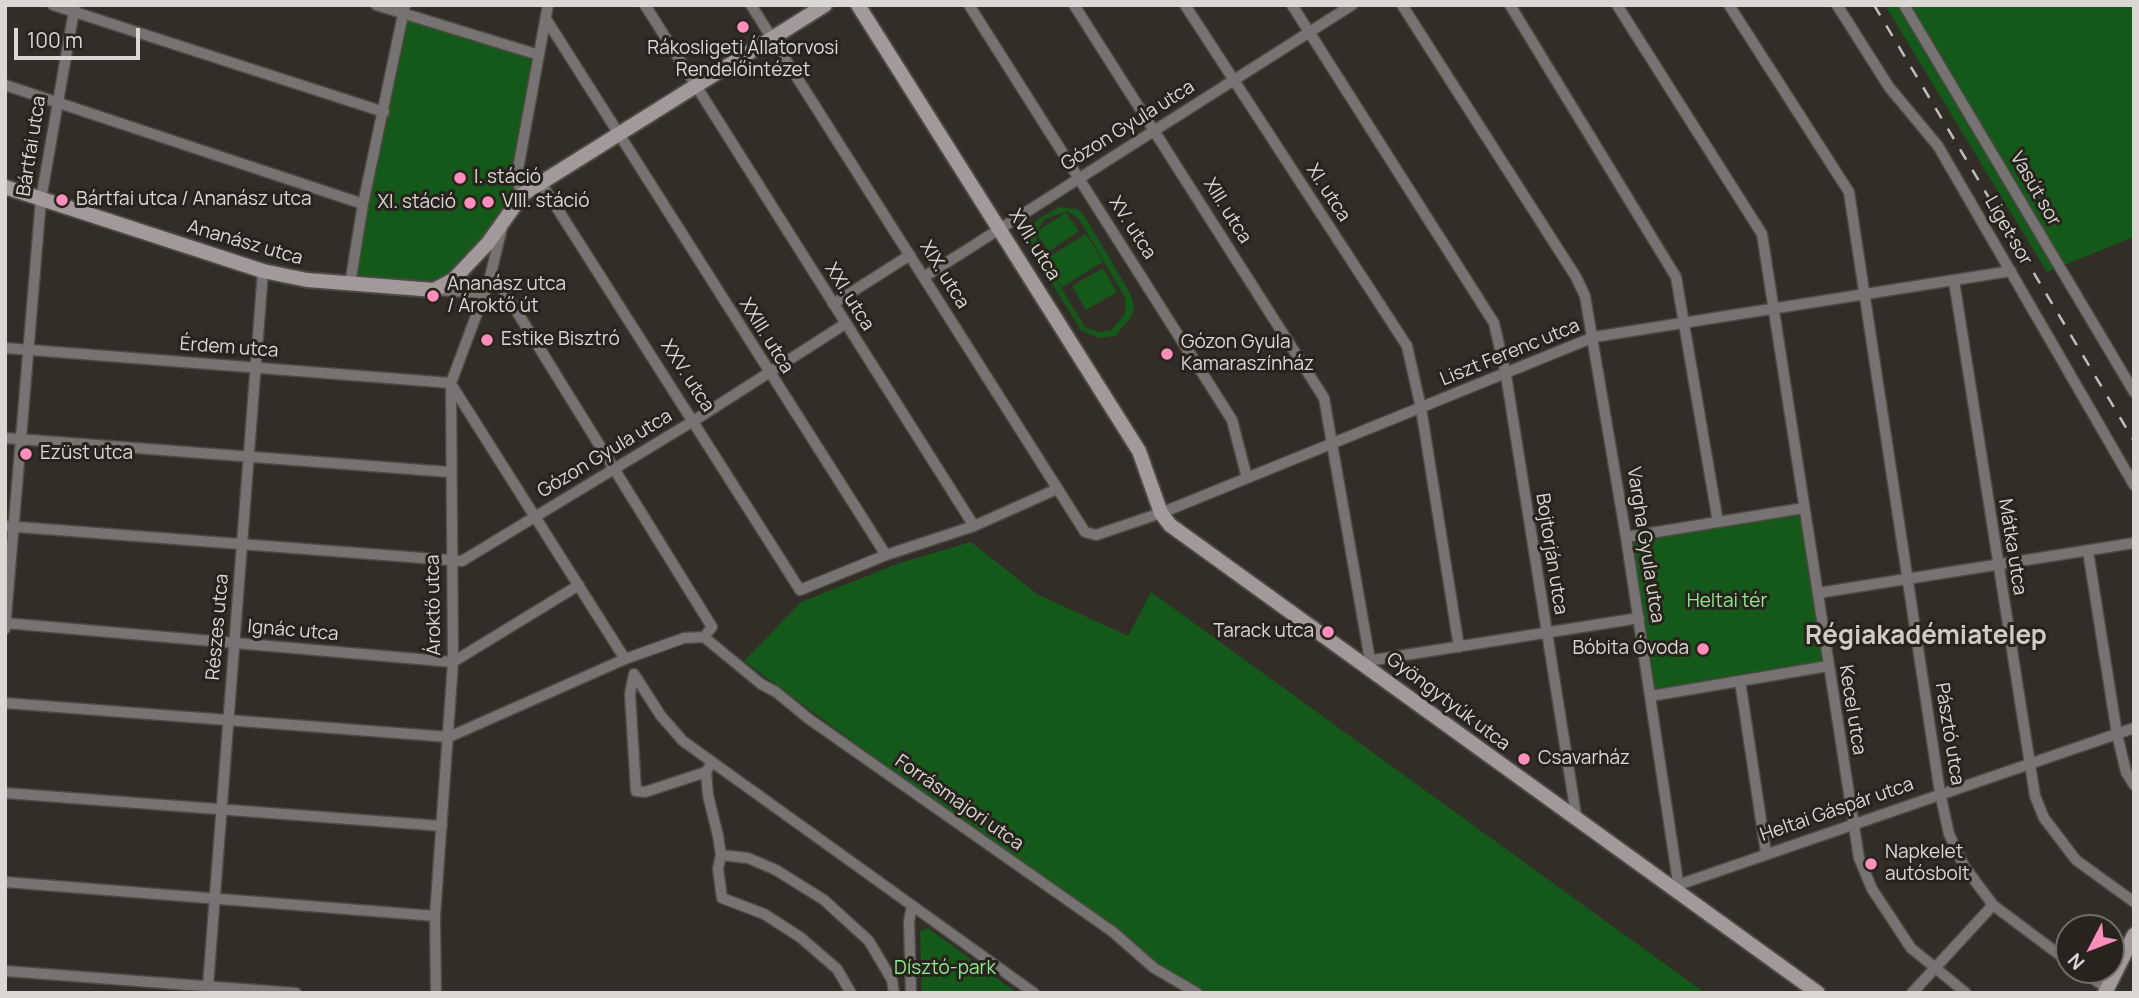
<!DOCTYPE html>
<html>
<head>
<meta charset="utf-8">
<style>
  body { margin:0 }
  #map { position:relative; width:2139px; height:998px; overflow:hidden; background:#322e27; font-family:Manrope,sans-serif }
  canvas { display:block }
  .frame { position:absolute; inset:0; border:7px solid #dbd8d4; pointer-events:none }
  .north { position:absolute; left:2055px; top:914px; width:70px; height:70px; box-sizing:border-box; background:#28241d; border:2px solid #706c66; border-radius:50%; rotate:228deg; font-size:19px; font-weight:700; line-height:28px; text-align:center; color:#dbd8d4 }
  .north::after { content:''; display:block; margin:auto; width:24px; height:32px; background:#fe8ebb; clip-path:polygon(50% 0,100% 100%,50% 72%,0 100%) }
  .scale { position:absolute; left:14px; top:28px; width:126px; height:32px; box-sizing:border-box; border:4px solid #dbd8d4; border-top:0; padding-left:9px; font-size:21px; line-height:24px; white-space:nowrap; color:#dbd8d4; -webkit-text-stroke:5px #28241d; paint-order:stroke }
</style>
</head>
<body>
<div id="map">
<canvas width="2139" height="998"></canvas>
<div class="frame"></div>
<div class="north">N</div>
<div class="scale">100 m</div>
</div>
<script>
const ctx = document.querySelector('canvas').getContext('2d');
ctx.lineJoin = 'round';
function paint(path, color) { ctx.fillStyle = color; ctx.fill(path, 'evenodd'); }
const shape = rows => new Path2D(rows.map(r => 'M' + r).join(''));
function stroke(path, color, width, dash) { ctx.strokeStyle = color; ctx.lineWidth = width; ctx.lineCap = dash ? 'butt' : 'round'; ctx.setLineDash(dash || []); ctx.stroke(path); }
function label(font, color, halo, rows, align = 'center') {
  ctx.font = font + ' Manrope,sans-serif'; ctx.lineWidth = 6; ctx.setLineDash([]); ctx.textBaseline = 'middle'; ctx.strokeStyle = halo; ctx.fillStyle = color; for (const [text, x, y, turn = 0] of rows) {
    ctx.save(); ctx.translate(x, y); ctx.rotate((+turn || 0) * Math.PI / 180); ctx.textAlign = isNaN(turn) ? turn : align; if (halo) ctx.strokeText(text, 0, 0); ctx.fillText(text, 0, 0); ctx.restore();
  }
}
paint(shape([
  [1885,5,2134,5,2134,237,2047,272],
  [402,13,539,55,516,180,523,194,445,285,350,284],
  [1059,207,1077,209,1083,214,1130,293,1134,307,1131,317,1115,336,1099,338,1081,330,1033,253,1030,238,1036,221],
  [1068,211,1079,219,1125,297,1125,314,1112,330,1097,332,1085,327,1047,265,1062,287,1103,262,1086,234,1044,260,1038,250,1036,233,1049,251,1079,231,1066,213,1036,232,1045,219],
  [1103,268,1117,292,1086,310,1072,286],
  [1804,508,1828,666,1651,696,1626,537],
  [971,542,1037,594,1128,636,1151,592,1705,993,1193,993,744,661,801,602,900,563],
  [928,928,1017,993,922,993,920,931]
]), '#14591a');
const street = shape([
  [53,5,384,112],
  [376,5,539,55],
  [645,5,974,526],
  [751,5,1085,532,1096,535,1161,513,1594,337,2011,271],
  [969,5,1232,420,1247,478],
  [1074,5,1324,398,1370,660],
  [1185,5,1407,346,1421,408,1459,647],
  [1292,5,1494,323,1506,375,1577,821],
  [1402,5,1576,277,1585,296,1626,537,1678,882],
  [1510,5,1676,277,1718,522],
  [1617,5,1762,234,1859,858,1872,889,1911,948,1966,993],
  [1729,5,1849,192,1940,793,1949,834,1964,866,1993,905,2069,962],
  [1837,5,1889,87,1938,146,2134,485],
  [1904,5,2134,392],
  [546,19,886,555],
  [5,85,363,204],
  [541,183,800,590,886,555,974,526,1057,489],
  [523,194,516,180,548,5],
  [924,277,1352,5],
  [489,281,501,286,712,627,704,637],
  [1954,281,2035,796,2044,818,2076,860,2134,902],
  [350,284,363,204,405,5],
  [435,290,483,293],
  [833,304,910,255],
  [5,348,451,383],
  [451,384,625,659],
  [5,438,449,472],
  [5,526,462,561,695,420,845,324],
  [1626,537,1804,508],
  [2088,551,2117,734,2126,772,2134,785],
  [1818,593,2134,543],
  [5,623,453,662,579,585],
  [5,629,41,199,75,5],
  [704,637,761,684,776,692,809,719,1113,932,1154,968,1197,993],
  [1367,661,1639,618],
  [634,674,661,716,683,741,1034,993],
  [634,674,630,694,636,791,645,792,706,772],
  [1740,681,1766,853],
  [1651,696,1828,666],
  [5,703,449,737,625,659,684,638,704,637],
  [712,762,706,772,708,795,718,836,721,855,718,869,722,898,764,914,800,937,837,969,851,993],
  [5,793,442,826],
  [721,855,748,858,776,870,824,900,869,941,892,980,894,993],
  [5,882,435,916],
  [1675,886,2134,728],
  [2080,970,2107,988],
  [5,971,296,993],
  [208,986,263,271],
  [436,993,435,916,453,662,451,383,489,281,502,228],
  [911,993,909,921,912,906],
  [1912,993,1993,905]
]);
const secondary = shape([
  [858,5,1139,451,1161,513,1170,525,1818,993],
  [5,187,263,271,307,280,434,290,453,280,488,243,523,194,825,5],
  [2105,993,2134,935]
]);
stroke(street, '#4d4943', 13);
stroke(secondary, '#4d4943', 18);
stroke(street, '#787373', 10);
stroke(secondary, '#a1999a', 14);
stroke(shape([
  [1874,5,2134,441]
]), '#c1beba', 2.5, [12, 12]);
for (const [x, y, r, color] of [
  [743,27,7,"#fe8ebb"],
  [460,178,7,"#fe8ebb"],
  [62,200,7,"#fe8ebb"],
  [488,202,7,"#fe8ebb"],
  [470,203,7,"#fe8ebb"],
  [433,296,7,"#fe8ebb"],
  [487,340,7,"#fe8ebb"],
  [1167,354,7,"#fe8ebb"],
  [26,454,7,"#fe8ebb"],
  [1328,632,7,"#fe8ebb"],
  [1703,649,7,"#fe8ebb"],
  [1524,759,7,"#fe8ebb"],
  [1871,864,7,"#fe8ebb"]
]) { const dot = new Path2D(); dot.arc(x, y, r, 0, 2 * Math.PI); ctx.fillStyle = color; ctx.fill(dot); stroke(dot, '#28241d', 2.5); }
label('19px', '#dbd8d4', '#28241d', [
  ["Rákosligeti Állatorvosi",743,49,"center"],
  ["Rendelőintézet",743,71,"center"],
  ["I. stáció",474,178],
  ["Bártfai utca / Ananász utca",76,200],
  ["VIII. stáció",502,202],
  ["XI. stáció",456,203,"right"],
  ["Ananász utca",447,285],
  ["/ Ároktő út",447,307],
  ["Estike Bisztró",501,340],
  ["Gózon Gyula",1181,343],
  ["Kamaraszínház",1181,365],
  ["Ezüst utca",40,454],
  ["Tarack utca",1314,632,"right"],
  ["Bóbita Óvoda",1689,649,"right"],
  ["Csavarház",1538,759],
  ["Napkelet",1885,853],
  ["autósbolt",1885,875]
], 'left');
label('19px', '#dbd8d4', '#28241d', [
  ["Gózon Gyula utca",1128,126,-32],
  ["Bártfai utca",32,146,-81],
  ["Vasút sor",2035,189,60],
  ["XI. utca",1328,193,57],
  ["XIII. utca",1227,211,58],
  ["XV. utca",1132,228,57],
  ["Liget sor",2008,231,60],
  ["Ananász utca",245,243,16],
  ["XVII. utca",1034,245,58],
  ["XIX. utca",944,275,58],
  ["XXI. utca",849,297,58],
  ["XXIII. utca",766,336,58],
  ["Érdem utca",229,348,4],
  ["Liszt Ferenc utca",1510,353,-22],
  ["XXV. utca",687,376,57],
  ["Gózon Gyula utca",605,454,-31],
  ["Vargha Gyula utca",1645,545,81],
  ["Mátka utca",2012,547,81],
  ["Bojtorján utca",1551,554,81],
  ["Ároktő utca",434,605,-91],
  ["Részes utca",218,627,-85],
  ["Ignác utca",293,631,5],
  ["Gyöngytyúk utca",1448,702,37],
  ["Kecel utca",1852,710,81],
  ["Pásztó utca",1949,734,81],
  ["Forrásmajori utca",959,803,35],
  ["Heltai Gáspár utca",1837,810,-19]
]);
label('19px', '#8fea90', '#28241d', [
  ["Heltai tér",1727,602],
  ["Dísztó-park",945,969]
]);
label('bold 26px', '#d1ccc3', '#28241d', [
  ["Régiakadémiatelep",1926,637]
]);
</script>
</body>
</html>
